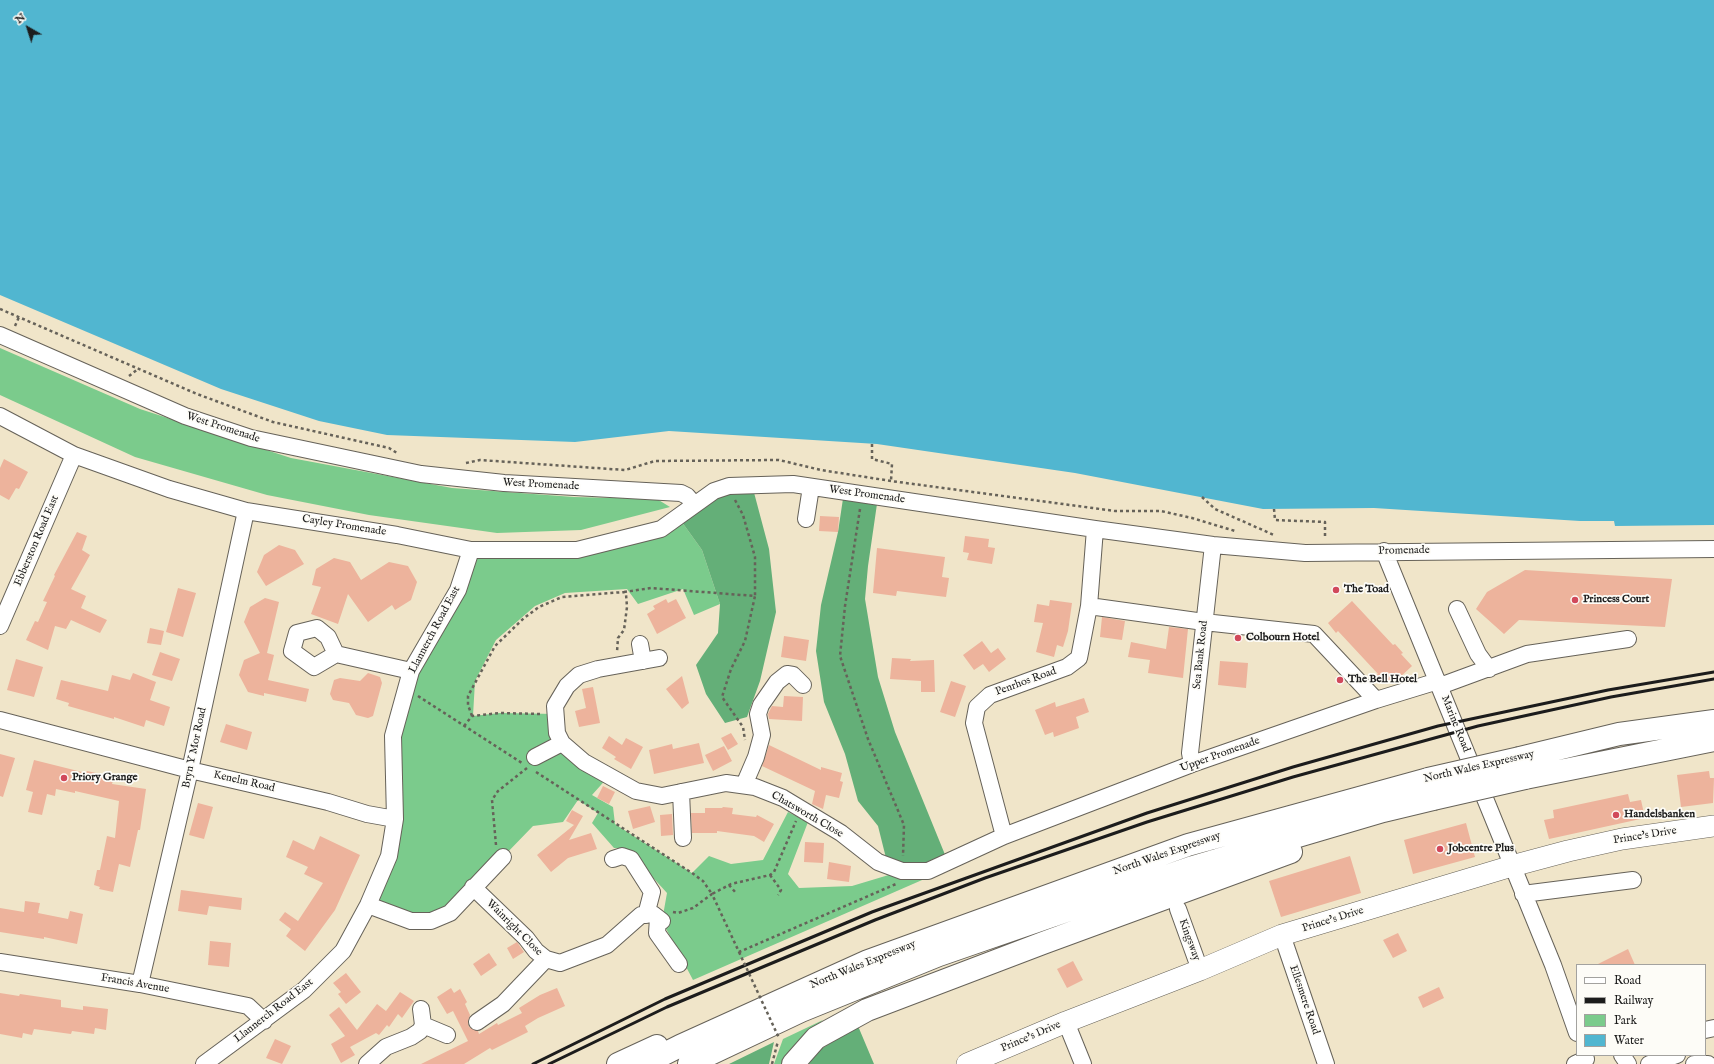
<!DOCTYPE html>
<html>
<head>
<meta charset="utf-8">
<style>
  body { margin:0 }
  #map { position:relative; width:1714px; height:1064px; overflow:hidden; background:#f0e5c9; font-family:"IM FELL English",serif }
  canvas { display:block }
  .legend { position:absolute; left:1576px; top:964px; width:130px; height:92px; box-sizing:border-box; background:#fdfcf7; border:1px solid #a3a29f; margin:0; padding:5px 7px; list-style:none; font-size:12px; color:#1c1c1c }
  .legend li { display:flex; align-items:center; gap:8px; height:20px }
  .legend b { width:20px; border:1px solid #a3a29f }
  .north { position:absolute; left:8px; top:8px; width:40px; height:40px; -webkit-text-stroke:3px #fdfcf7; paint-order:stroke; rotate:321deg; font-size:11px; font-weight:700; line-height:16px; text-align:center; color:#1c1c1c }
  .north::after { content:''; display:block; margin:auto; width:14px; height:18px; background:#1c1c1c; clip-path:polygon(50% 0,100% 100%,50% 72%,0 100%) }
</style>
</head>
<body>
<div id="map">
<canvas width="1714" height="1064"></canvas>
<ul class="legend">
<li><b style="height:5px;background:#fff"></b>Road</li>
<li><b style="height:5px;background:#1c1c1c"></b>Railway</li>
<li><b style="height:11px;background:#7bcb8c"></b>Park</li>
<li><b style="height:11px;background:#51b6d0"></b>Water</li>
</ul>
<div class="north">N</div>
</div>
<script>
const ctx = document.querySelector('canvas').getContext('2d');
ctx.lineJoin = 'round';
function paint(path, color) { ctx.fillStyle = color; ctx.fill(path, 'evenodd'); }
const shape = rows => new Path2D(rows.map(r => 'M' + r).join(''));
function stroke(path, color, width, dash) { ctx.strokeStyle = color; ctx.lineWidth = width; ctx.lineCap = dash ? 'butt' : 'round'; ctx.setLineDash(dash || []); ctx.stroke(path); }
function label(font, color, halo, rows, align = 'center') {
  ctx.font = font + ' "IM FELL English",serif'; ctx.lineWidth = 3.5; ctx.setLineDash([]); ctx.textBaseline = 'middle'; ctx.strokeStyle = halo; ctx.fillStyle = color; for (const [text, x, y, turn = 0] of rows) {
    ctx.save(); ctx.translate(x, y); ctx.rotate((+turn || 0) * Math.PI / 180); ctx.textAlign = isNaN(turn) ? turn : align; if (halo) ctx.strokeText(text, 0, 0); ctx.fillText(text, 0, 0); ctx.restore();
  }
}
paint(shape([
  [0,348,140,409,291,458,452,488,574,497,657,499,670,507,581,530,497,533,369,515,267,495,135,457,0,395],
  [679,518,702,550,720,604,694,615,683,589,638,604,627,589,565,593,535,606,496,640,475,681,473,716,500,713,556,714,562,743,609,776,592,795,613,807,615,824,692,873,709,856,731,864,763,860,788,812,808,822,788,874,799,888,852,886,902,871,929,877,693,980,662,921,667,893,626,848,614,848,592,823,598,813,578,800,563,822,533,826,503,857,431,921,368,905,389,856,393,736,411,671,471,550,577,550],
  [823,1020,793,1048,783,1064,774,1064,783,1039]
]), '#7bcb8c');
paint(shape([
  [752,485,769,549,776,612,760,681,747,717,725,723,706,694,696,665,718,633,720,604,702,550,679,518,694,504],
  [844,492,878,497,868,566,865,599,878,677,895,732,948,862,928,871,886,858,878,826,858,801,845,754,824,702,816,651,821,605,838,532],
  [858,1026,874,1064,807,1064,816,1052],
  [774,1042,769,1064,729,1064]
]), '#64af78');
paint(shape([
  [0,0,1714,0,1714,525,1615,526,1614,521,1580,521,1374,508,1263,509,1075,473,877,444,669,431,575,442,387,435,319,421,221,389,0,295]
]), '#51b6d0');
paint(shape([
  [4,459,28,472,19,489,16,488,9,500,0,495,0,468],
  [820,516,839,517,838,532,819,531],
  [77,532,87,536,82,550,90,555,71,589,86,596,81,608,107,620,100,633,71,620,66,629,55,626,48,650,26,640,35,621,38,622,47,602,43,601,55,576,54,575],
  [965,536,989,539,988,547,995,548,992,564,967,560,969,553,963,552],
  [279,545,295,550,304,564,266,586,257,572,264,555],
  [877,548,945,557,942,577,949,578,946,597,897,591,896,596,873,593],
  [334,558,350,562,361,580,389,562,408,566,417,582,411,600,395,610,392,605,368,622,348,594,338,624,311,614,321,587,312,585,316,569],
  [1525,570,1672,579,1665,627,1519,620,1504,634,1476,609,1487,592],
  [178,588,196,593,183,637,166,632],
  [265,598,279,602,267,653,274,655,268,680,309,689,306,702,264,693,264,696,248,692,239,675,244,660,260,653,244,622,250,607],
  [666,599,668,603,676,599,686,618,657,634,647,614,655,609,653,606],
  [1050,600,1072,603,1068,631,1063,647,1057,645,1054,657,1036,652,1043,623,1034,622,1037,604,1049,606],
  [1352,601,1393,645,1395,644,1403,653,1401,654,1412,666,1397,680,1383,683,1376,675,1378,674,1338,631,1336,633,1328,623],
  [1102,617,1125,621,1122,640,1100,637],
  [1169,627,1188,629,1183,678,1148,673,1150,660,1128,657,1131,642,1166,649],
  [150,628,164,631,161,645,147,643],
  [784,636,809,640,806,661,781,657],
  [982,641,991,653,998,648,1006,659,989,672,983,664,974,670,963,655],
  [160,652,180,659,172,681,152,675],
  [892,658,911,659,910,661,934,660,935,692,921,692,921,681,890,679],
  [16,659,43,667,34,697,7,690],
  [1220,661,1248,663,1246,688,1218,685],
  [133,673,156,682,150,700,170,707,164,726,146,720,144,727,114,717,114,719,68,706,69,703,56,699,61,680,108,691,112,675,130,680],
  [368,673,380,677,382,683,373,716,368,718,356,715,349,703,333,700,330,694,334,680,340,678,360,681],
  [682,676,689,703,682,709,666,689],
  [951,681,966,686,955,717,940,712],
  [593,687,600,723,579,727,575,711,586,708,582,689],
  [784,696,803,697,802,721,769,719,768,714,772,706,783,707],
  [1084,698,1089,712,1076,717,1079,728,1054,737,1053,732,1045,735,1035,710,1055,702,1056,707],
  [226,724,252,732,247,750,220,742],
  [731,733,738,744,728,750,721,738],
  [609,736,622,745,626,738,643,747,631,769,614,759,616,757,602,748],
  [699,743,704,763,654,774,649,750,672,744,673,749],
  [769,745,821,770,821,767,842,773,840,781,843,782,839,798,826,795,823,809,812,804,815,791,762,766],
  [724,746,732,761,713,771,705,755],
  [0,754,15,758,3,797,0,796],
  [34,760,86,773,87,771,114,777,112,784,146,789,140,830,138,830,130,867,119,864,113,892,99,889,100,887,94,885,97,870,100,870,107,836,115,838,119,801,75,791,75,793,56,789,55,796,47,794,42,815,28,812,33,792,26,790],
  [1709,771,1710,778,1714,778,1713,803,1681,807,1677,775],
  [603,786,615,792,609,804,597,798],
  [1628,794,1630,802,1641,800,1645,818,1549,839,1544,820,1554,818,1553,810],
  [198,803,213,807,204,839,189,835],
  [650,806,655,822,633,829,628,811],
  [723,807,733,808,732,814,756,817,757,815,774,824,764,842,754,836,717,831,717,833,692,833,691,813,705,813,705,808,722,808],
  [572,810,583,816,569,840,591,833,597,849,568,858,551,872,537,855,574,825,566,821],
  [672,814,673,835,661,836,660,815],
  [1466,823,1475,857,1413,874,1404,840],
  [320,836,360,855,335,910,305,951,286,936,291,929,279,920,285,912,298,921,323,883,304,874,308,867,286,857,293,840,314,850],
  [805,842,824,843,823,863,804,862],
  [1350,856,1361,893,1281,917,1269,881],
  [829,862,851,866,849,882,827,879],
  [181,890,242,898,241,910,209,906,207,915,178,911],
  [25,901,40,903,38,913,68,919,70,911,83,914,77,944,44,937,44,939,0,932,0,908,24,912],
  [1398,933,1407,951,1393,958,1383,940],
  [210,941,231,943,229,967,208,965],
  [517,942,524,952,513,959,507,948],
  [1628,949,1635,965,1596,965],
  [489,953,497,965,481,976,473,964],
  [1073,961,1083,980,1067,988,1057,969],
  [346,973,361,992,346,1004,338,994,341,992,333,983],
  [1439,987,1444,998,1423,1008,1418,997],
  [451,988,454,993,460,989,467,1002,465,1004,470,1015,468,1022,469,1027,478,1031,479,1034,497,1023,498,1025,522,1013,519,1008,540,995,557,988,565,1006,538,1018,525,1026,528,1032,492,1050,490,1048,464,1064,421,1064,468,1041,453,1011,447,1014,437,997],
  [400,992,414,1001,402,1018,398,1014,389,1027,387,1025,379,1035,376,1033,350,1047,355,1055,341,1063,331,1044,345,1036,329,1015,339,1007,357,1030,377,1004,386,1011],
  [0,993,19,996,20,994,61,1000,61,1007,83,1010,83,1006,108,1009,106,1030,95,1028,94,1034,72,1031,71,1034,34,1029,32,1035,23,1033,22,1038,0,1034],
  [275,1039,291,1046,282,1064,266,1058]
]), '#edb39c');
const minor = shape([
  [0,335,185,416,251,438,421,474,504,483,681,493,687,496,694,504],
  [0,416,74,455,169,489,246,511,397,535,471,550,577,550,661,529,714,491,729,486,793,484,1095,529,1213,545,1305,553,1714,549],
  [806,519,811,487],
  [1384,551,1553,965,1577,1033],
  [1089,606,1204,622,1314,634,1376,700],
  [1457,609,1478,654,1489,669],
  [0,626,74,455],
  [640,644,643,661],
  [336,654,328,637,317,628,297,633,292,651,314,667,336,654,411,671],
  [659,658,598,669,579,675,567,686,555,706,557,733,562,743,584,762,636,791,662,796,726,783,755,787,783,798,841,833,878,862,902,871,928,871,1004,836,1192,764,1376,700,1438,681],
  [1440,686,1527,654,1628,639],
  [0,720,190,770,328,802,367,814,395,819],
  [535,757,562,743],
  [1192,764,1190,753,1213,545],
  [744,785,756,757,762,735,758,714,761,705,777,682,787,674,793,675,803,685],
  [681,792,683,838],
  [1004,836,974,723,977,707,990,695,1067,667,1079,658,1089,606,1095,529],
  [613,859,622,856,631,859,652,892,646,915],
  [473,887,526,938,536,951,546,959,560,963,607,945,641,915,653,914,662,921],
  [1523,894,1633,880],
  [368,905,411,921,431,921,450,913,503,857],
  [1178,909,1200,970],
  [658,918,657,933,679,964],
  [1282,935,1326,1064],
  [0,962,140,984,248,1006,264,1021],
  [140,984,190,770,246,511],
  [477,1022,503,1004,546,959],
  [1066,1022,1083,1064],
  [423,1025,447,1035],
  [1705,1030,1714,1028],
  [1622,1055,1628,1064],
  [204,1064,304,990,343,951,368,905,389,856,395,819,393,736,411,671,458,590,471,550],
  [367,1064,386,1047,411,1037,420,1031,423,1025,421,1009],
  [1575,1064,1586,1059],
  [1649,1064,1677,1055],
  [1694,1064,1708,1064]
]);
const major = shape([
  [967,1064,1066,1022,1200,970,1282,935,1512,866,1568,851,1622,839,1714,826]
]);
const highway = shape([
  [1520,758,1619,734,1714,721],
  [1525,778,1714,740],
  [618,1064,657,1046],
  [644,1064,680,1046,868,961,1188,845,1428,779],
  [689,1064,801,1011,939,955,1193,867,1383,811,1433,799],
  [793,1064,816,1038,867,1010,1043,943,1291,852]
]);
stroke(minor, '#666259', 18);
stroke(major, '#666259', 22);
stroke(highway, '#666259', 24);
stroke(shape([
  [0,309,197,394,273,422,389,448,397,453],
  [15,326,19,317],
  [129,376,138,369],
  [872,444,872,459,892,464,891,481],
  [466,463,480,460,625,470,655,461,779,460,821,470,891,481,1115,511,1161,511,1192,518,1235,531],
  [1202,497,1215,509,1274,535],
  [735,500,743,515,755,557,755,596],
  [860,509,845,606,840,656,868,739,904,825,903,856],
  [1274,509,1275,520,1325,522,1325,537],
  [624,592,651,588,755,596,745,641,731,669,722,697,743,727,745,740],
  [418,696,522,763],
  [472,716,468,705,468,696,495,646,524,618,539,607,562,597,624,592,626,594,627,607,624,630,618,638,617,652],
  [464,726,472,716,500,713,541,714],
  [536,772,692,873,703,881,712,894,731,884,770,875,774,872,796,821],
  [496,845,492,800,498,791,527,768],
  [770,875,781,890,778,895],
  [729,885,736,893],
  [673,912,678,913,693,908,712,894,739,952,896,884],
  [772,1064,778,1041]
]), '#666259', 2.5, [3, 3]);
stroke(minor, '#fff', 16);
stroke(major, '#fff', 21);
stroke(highway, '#fff', 22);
stroke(shape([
  [533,1064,665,999,872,912,1147,813,1293,767,1438,726,1608,690,1714,672],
  [549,1064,667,1007,875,920,985,878,1147,822,1293,777,1478,726,1611,697,1714,679]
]), '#1c1c1c', 3);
const highwayBridge = shape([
  [1428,779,1520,758],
  [1433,799,1525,778]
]);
stroke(highwayBridge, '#666259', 24, []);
stroke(shape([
  [739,952,779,1038]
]), '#666259', 2.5, [3, 3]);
stroke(highwayBridge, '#fff', 22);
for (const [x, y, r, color] of [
  [1336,590,4,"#d1495b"],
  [1575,600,4,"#d1495b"],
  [1238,638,4,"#d1495b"],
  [1340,680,4,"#d1495b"],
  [64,778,4,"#d1495b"],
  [1616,815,4,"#d1495b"],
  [1440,849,4,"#d1495b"]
]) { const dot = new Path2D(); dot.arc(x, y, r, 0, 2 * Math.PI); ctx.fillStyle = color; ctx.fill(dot); stroke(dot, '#fdfcf7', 1.5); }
label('11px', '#1c1c1c', '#fdfcf7', [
  ["West Promenade",223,428,18],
  ["West Promenade",541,485,3],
  ["West Promenade",867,495,8],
  ["Cayley Promenade",344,526,9],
  ["Ebberston Road East",37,541,-67],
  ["Promenade",1404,551,-1],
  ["Llannerch Road East",435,630,-62],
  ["Sea Bank Road",1201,655,-84],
  ["Penrhos Road",1026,682,-20],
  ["Marine Road",1455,724,68],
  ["Bryn Y Mor Road",195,748,-78],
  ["Upper Promenade",1220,755,-20],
  ["North Wales Expressway",1479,767,-13],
  ["Kenelm Road",244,782,13],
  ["Chatsworth Close",807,815,30],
  ["Prince's Drive",1645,836,-9],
  ["North Wales Expressway",1167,854,-19],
  ["Prince's Drive",1333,920,-17],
  ["Wainright Close",514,928,45],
  ["Kingsway",1189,940,70],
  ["North Wales Expressway",863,965,-22],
  ["Francis Avenue",135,984,10],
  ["Ellesmere Road",1304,1000,71],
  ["Llannerch Road East",274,1011,-38],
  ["Prince's Drive",1031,1037,-23]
]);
label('bold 11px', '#1c1c1c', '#fdfcf7', [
  ["The Toad",1344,590],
  ["Princess Court",1583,600],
  ["Colbourn Hotel",1246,638],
  ["The Bell Hotel",1348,680],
  ["Priory Grange",72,778],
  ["Handelsbanken",1624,815],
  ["Jobcentre Plus",1448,849]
], 'left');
</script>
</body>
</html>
